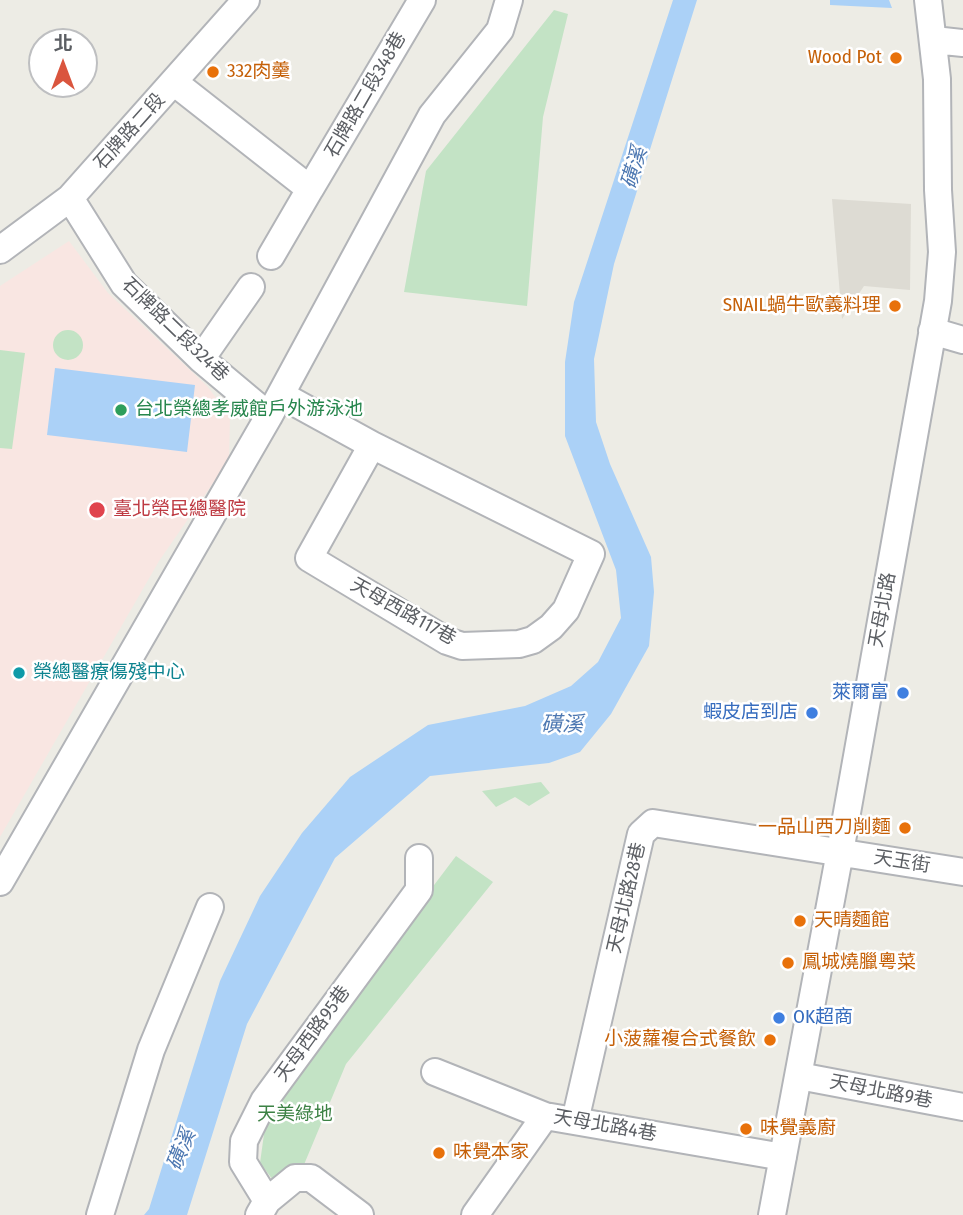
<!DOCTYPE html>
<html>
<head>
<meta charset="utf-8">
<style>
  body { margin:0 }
  #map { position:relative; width:963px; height:1215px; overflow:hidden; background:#edece5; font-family:"Fira Sans Condensed","Noto Sans TC",sans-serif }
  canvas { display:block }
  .north { position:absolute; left:28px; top:28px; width:70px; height:70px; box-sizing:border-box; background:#fff; border:2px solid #bebfc1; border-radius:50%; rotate:0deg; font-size:19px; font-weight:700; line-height:28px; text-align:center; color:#5c5f64 }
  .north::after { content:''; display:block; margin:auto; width:24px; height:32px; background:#da553e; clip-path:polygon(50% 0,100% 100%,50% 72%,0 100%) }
</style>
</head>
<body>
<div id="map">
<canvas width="963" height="1215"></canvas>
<div class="north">北</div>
</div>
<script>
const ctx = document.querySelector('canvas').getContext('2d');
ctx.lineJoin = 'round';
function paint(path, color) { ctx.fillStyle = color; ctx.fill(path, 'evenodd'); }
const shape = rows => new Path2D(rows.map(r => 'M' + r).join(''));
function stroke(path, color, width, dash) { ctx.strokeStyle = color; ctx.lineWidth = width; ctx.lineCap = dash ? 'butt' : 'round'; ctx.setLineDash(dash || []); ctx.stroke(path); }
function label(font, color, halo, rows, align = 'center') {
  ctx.font = font + ' "Fira Sans Condensed","Noto Sans TC",sans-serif'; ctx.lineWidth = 5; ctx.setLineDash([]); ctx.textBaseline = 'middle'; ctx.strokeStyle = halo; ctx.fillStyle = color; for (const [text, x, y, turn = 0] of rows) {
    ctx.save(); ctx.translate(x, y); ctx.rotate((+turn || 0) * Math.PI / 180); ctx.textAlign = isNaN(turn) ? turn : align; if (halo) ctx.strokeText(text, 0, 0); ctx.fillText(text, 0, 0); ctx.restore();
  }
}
paint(shape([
  [832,199,911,204,910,290,864,286,842,319]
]), '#dddbd3');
paint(shape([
  [69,241,108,293,207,386,230,416,229,460,159,561,0,837,0,286]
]), '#f9e6e2');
paint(shape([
  [554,10,568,14,543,117,527,306,404,292,426,171],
  '53 345a15 15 0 1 1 30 0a15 15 0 1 1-30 0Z',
  [0,350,25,353,12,449,0,448],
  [541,782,550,793,529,806,515,797,496,807,482,791],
  [456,856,493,882,346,1064,303,1167,273,1180,260,1163,268,1105]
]), '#c3e3c5');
paint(shape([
  [673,0,697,0,614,264,594,359,596,422,610,464,651,557,654,592,649,646,611,714,580,752,549,763,430,776,335,858,247,1024,187,1215,144,1215,149,1209,220,981,260,896,302,833,350,777,428,725,525,706,571,686,598,662,621,618,616,570,565,436,565,362,574,302],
  [830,0,889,0,892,8,830,5],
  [55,368,195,385,187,452,47,435]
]), '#abd1f7');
const minor = shape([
  [934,40,963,43],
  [175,83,310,189,271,256],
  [310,189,422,0],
  [70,198,124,284,201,359,269,416],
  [0,250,70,198,246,0],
  [932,331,963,340],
  [201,359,251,287],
  [281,395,372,445,591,554,566,610,551,627,533,640,519,644,462,646,447,641,309,558,372,445],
  [0,882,269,416,432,115,500,30,509,0],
  [435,1072,545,1116,783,1157],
  [799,1076,963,1107],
  [575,1121,641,834,653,823,963,872],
  [267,1201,295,1178,311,1178,360,1215],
  [100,1215,151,1050,210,907],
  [259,1215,267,1201,243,1162,244,1141,264,1101,419,890,419,858],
  [475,1215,545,1116],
  [772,1215,840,852,938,301,942,252,938,190,937,79,928,0]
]);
stroke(minor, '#b2b4b8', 30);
stroke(minor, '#fff', 26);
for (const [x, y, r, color] of [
  [896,58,7,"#e8710a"],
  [213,72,7,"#e8710a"],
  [895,306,7,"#e8710a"],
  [121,410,7,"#2e9e5b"],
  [97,510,9,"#e0444e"],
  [19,673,7,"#0f9aa8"],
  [903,693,7,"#3f7fe0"],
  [812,713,7,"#3f7fe0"],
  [905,828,7,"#e8710a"],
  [800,921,7,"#e8710a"],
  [788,963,7,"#e8710a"],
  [779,1018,7,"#3f7fe0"],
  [770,1040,7,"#e8710a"],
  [746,1129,7,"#e8710a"],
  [439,1153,7,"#e8710a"]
]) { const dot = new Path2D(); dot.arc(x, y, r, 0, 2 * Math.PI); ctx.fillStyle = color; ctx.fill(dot); stroke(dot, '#fff', 2.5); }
label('19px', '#c56008', '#fff', [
  ["Wood Pot",882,58,"right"],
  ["332肉羹",227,72],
  ["SNAIL蝸牛歐義料理",881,306,"right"],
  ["一品山西刀削麵",891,828,"right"],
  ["天晴麵館",814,921],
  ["鳳城燒臘粵菜",802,963],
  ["小菠蘿複合式餐飲",756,1040,"right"],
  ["味覺義廚",760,1129],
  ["味覺本家",453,1153]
], 'left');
label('19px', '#5c5f64', '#fff', [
  ["石牌路二段348巷",366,95,-60],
  ["石牌路二段",130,132,-48],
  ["石牌路二段324巷",175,330,44],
  ["天母北路",883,610,-80],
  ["天母西路117巷",403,612,29],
  ["天玉街",902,862,9],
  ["天母北路28巷",627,898,-77],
  ["天母西路95巷",313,1034,-54],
  ["天母北路9巷",881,1092,11],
  ["天母北路4巷",605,1126,10]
]);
label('19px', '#27864d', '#fff', [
  ["台北榮總孝威館戶外游泳池",135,410]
], 'left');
label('19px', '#be3a42', '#fff', [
  ["臺北榮民總醫院",113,510]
], 'left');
label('19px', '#0d838f', '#fff', [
  ["榮總醫療傷殘中心",33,673]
], 'left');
label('19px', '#366cbe', '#fff', [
  ["萊爾富",889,693],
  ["蝦皮店到店",798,713],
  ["OK超商",793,1018,"left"]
], 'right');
label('19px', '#3d8245', '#fff', [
  ["天美綠地",295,1115]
]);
label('italic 21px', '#4c77b1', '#fff', [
  ["磺溪",635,168,-73],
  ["磺溪",562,725],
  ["磺溪",182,1150,-68]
]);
</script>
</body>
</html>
